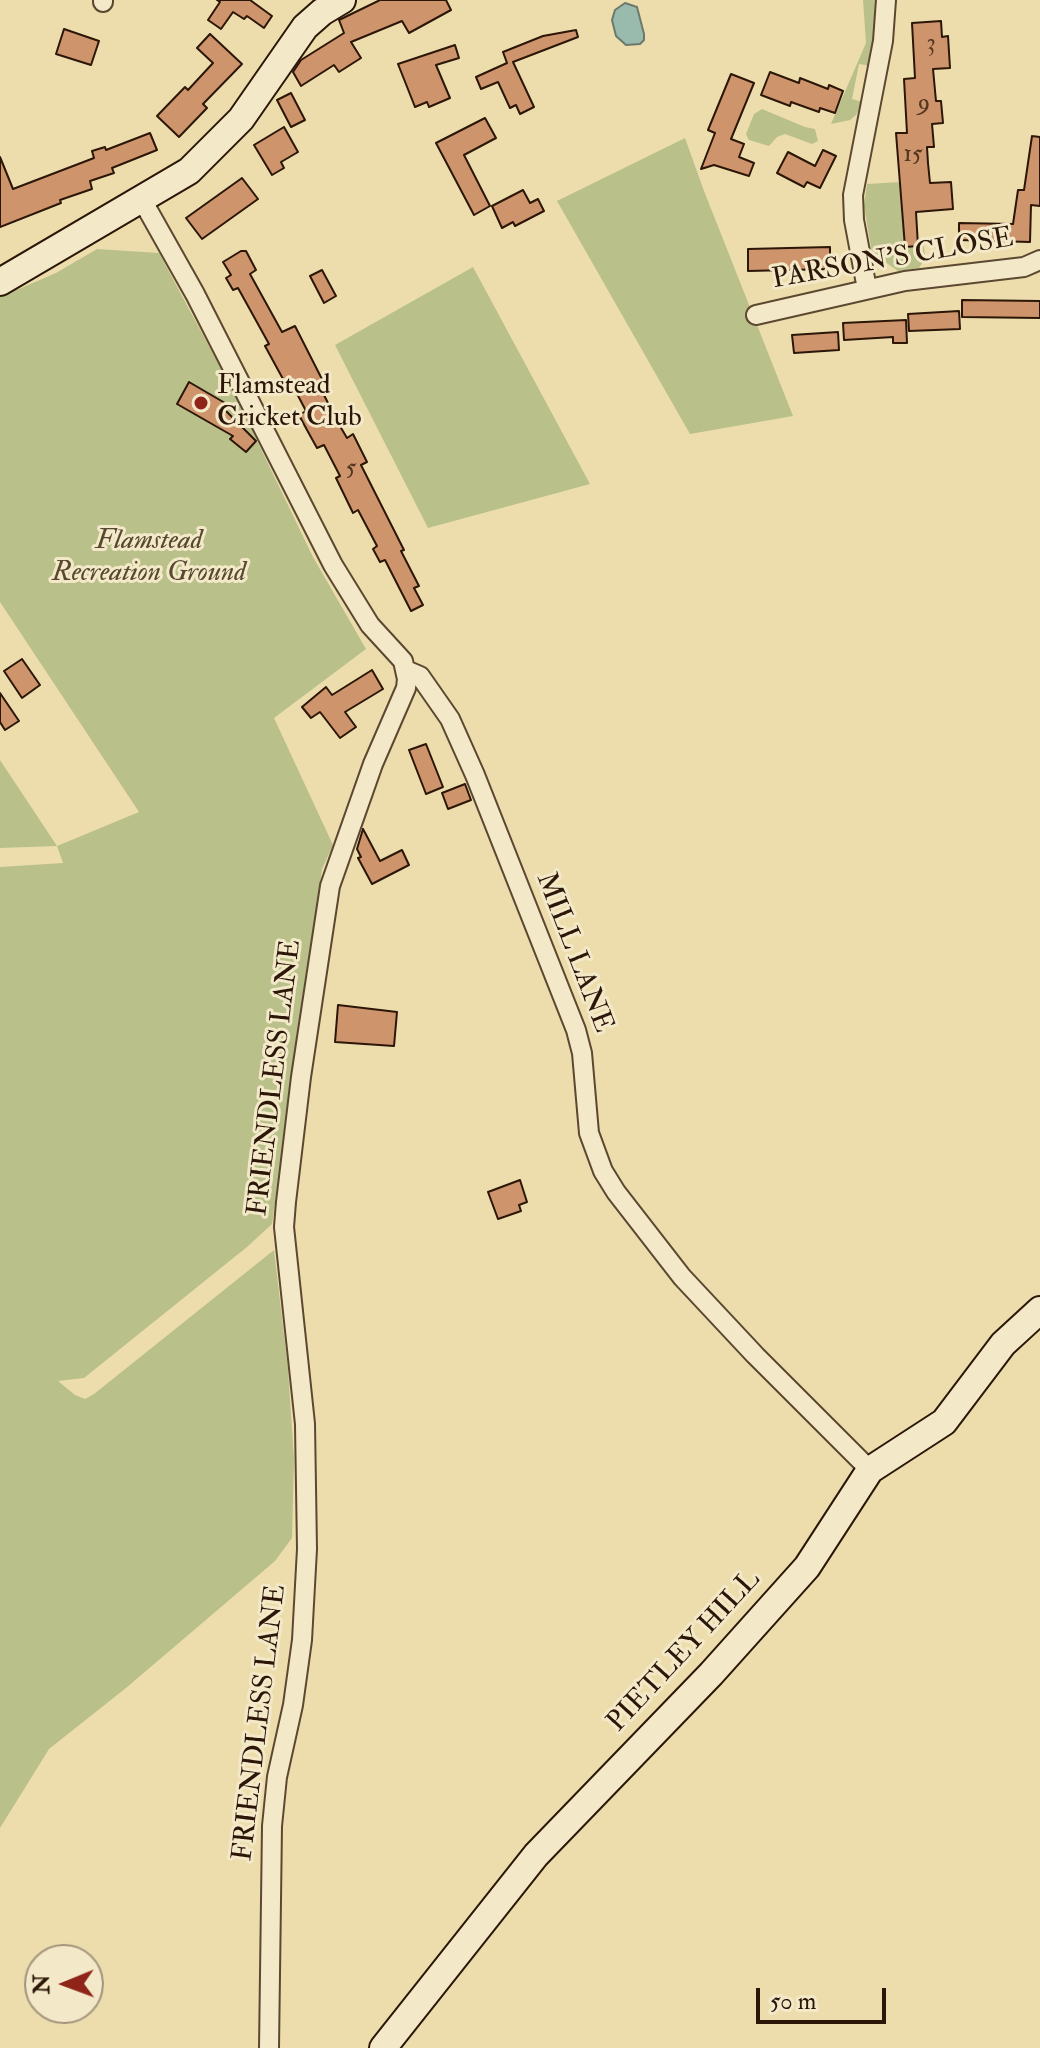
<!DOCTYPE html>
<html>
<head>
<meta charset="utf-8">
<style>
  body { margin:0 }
  #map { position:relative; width:1040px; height:2048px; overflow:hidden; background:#edddac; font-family:"IM FELL Double Pica",serif }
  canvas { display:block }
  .north { position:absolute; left:24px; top:1944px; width:80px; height:80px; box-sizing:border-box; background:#f3e9c9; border:2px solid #a3957c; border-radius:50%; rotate:269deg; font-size:22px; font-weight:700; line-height:32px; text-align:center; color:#2b1608 }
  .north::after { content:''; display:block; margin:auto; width:28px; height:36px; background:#8f2418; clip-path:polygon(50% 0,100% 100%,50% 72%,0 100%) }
  .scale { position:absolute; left:756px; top:1988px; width:130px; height:36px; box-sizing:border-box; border:4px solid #2b1608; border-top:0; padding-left:10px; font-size:24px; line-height:28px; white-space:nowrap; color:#2b1608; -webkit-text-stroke:6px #f3e9c9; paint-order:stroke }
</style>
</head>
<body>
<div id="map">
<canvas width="1040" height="2048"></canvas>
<div class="north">N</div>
<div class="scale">50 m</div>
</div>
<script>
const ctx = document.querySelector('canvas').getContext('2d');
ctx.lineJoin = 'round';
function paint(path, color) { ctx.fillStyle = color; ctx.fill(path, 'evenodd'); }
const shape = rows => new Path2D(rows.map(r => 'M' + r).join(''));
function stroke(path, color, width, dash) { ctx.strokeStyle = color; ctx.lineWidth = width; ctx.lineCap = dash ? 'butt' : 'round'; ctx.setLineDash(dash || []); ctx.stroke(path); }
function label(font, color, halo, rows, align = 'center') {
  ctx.font = font + ' "IM FELL Double Pica",serif'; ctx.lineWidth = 6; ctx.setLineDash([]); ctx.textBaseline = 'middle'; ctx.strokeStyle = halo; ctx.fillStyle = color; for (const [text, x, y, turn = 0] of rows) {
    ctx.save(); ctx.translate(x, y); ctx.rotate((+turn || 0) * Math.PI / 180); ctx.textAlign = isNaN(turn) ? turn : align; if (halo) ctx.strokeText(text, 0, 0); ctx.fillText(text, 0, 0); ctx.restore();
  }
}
paint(shape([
  [863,0,880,0,871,66,859,64,852,99,863,102,856,115,850,120,831,124,866,43],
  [762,109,805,127,815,129,818,141,812,144,785,134,777,137,769,146,749,140,746,134,754,114],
  [685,138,704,191,793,416,690,434,557,201],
  [901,182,906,247,924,246,925,258,919,268,898,271,872,253,864,206,867,184],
  [97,249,159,253,233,391,313,557,366,649,274,718,333,845,322,869,272,1224,247,1247,84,1378,58,1381,75,1395,85,1399,94,1394,274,1250,288,1369,294,1459,292,1538,275,1561,126,1688,49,1749,0,1828,0,867,63,863,57,846,0,848,0,760,57,846,139,812,0,602,0,297,56,273],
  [473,267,590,484,428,528,335,345]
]), '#b9c089');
const water = shape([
  [625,3,637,7,644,34,644,40,640,44,626,45,616,36,612,20,615,10,625,3]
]);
paint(water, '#99bbad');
stroke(water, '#6d796b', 2);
const building = shape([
  [217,0,250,0,272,16,264,28,247,16,244,19,233,12,221,29,208,20,220,2,217,0],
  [380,0,446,0,451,10,409,33,402,21,351,42,361,58,339,72,334,65,301,86,293,72,301,60,344,33,339,20,380,0],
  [941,21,942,37,948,36,950,68,933,69,936,101,941,101,943,123,932,124,934,147,927,147,928,163,930,183,951,182,953,209,916,212,918,246,905,247,896,133,907,133,904,79,915,78,912,23,941,21],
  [64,29,99,41,91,65,56,54,64,29],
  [576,30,578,37,513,62,534,107,520,114,516,105,510,108,498,82,481,89,476,77,507,63,503,52,543,36,576,30],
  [210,34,242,64,203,104,207,108,179,137,157,116,185,87,188,90,213,63,197,48,210,34],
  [455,45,459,58,436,65,450,98,429,107,427,102,415,107,398,64,455,45],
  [770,72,799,83,800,78,828,89,829,85,843,91,835,113,820,108,819,112,791,102,790,106,761,95,770,72],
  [731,74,754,83,731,139,744,144,739,157,754,163,749,176,714,165,701,169,715,133,708,130,731,74],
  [291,93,305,120,291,127,277,100,291,93],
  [485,118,496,138,464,155,490,206,474,215,436,143,485,118],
  [284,127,298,152,281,162,284,168,272,175,254,145,284,127],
  [150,133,157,150,112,168,114,173,90,181,92,189,60,200,61,203,0,227,0,157,13,189,94,158,92,151,105,147,106,150,150,133],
  [1032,136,1040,137,1040,206,1031,205,1030,242,959,240,959,223,1013,224,1018,190,1024,190,1032,136],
  [823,150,836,156,820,188,807,182,804,187,777,173,788,152,815,166,823,150],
  [242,178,258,199,202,239,186,218,242,178],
  [523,190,530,203,538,199,544,211,515,226,513,222,502,228,492,206,523,190],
  [830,247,830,269,748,271,748,249,830,247],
  [241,251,246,251,256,270,250,274,282,332,295,326,329,393,324,395,337,421,347,438,353,434,367,462,361,465,404,550,401,551,419,586,414,588,423,605,411,611,385,560,380,562,373,549,377,546,358,510,353,513,336,478,340,476,324,445,317,448,307,430,299,415,306,411,294,388,289,390,265,346,269,344,238,288,233,290,226,278,231,275,223,262,241,251],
  [322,270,336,296,324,303,310,276,322,270],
  [962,300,1040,301,1040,318,962,317,962,300],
  [959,311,960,329,909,331,908,314,959,311],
  [906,320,907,343,893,343,893,337,844,340,843,323,906,320],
  [838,332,839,350,794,353,792,335,838,332],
  [189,382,225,403,222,407,256,441,246,452,230,439,233,436,177,404,189,382],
  [22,659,40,685,22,698,4,671,22,659],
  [372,670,383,689,345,712,356,727,340,738,320,712,311,718,302,707,326,687,332,695,372,670],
  [0,693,19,721,5,730,0,722,0,693],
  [426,744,443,787,426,794,409,750,426,744],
  [465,784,471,800,448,809,442,793,465,784],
  [363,829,380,861,402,850,409,865,372,884,358,858,361,857,357,849,363,829],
  [338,1005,397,1012,394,1046,335,1042,338,1005],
  [520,1180,527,1202,519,1205,521,1211,498,1219,488,1192,520,1180]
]);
paint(building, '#ce946b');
stroke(building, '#2b1608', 2);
const street = shape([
  [103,0,103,2],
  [141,198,195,294,333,565,370,625,403,661,407,679,406,688,373,764,330,886,301,1077,286,1202,284,1227,305,1424,307,1549,302,1640,293,1705,277,1777,272,1826,269,2048],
  [867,289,854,220,853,195,883,41,886,0],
  [756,315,905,281,1024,267,1040,260],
  [406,670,420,676,450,719,475,775,576,1030,582,1053,589,1133,603,1171,616,1192,682,1277,755,1355,870,1470]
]);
const secondary = shape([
  [0,282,189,171,241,119,305,27,322,12,342,0],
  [383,2048,536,1855,711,1674,807,1567,870,1470,944,1422,1003,1344,1040,1310]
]);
stroke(street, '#5c4831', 22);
stroke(secondary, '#2b1608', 30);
stroke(street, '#f3e9c9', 18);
stroke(secondary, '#f3e9c9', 26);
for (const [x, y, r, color] of [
  [201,403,8,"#8f2418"]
]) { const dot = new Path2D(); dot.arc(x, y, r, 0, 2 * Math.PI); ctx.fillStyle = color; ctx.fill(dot); stroke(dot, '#f3e9c9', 3); }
label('24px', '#543621', null, [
  ["3",931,45],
  ["9",924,105],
  ["15",913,156],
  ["5",351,470]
]);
label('28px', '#2b1608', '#f3e9c9', [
  ["PARSON'S CLOSE",893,260,-10],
  ["MILL LANE",573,953,69],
  ["FRIENDLESS LANE",276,1078,-83],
  ["PIETLEY HILL",685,1652,-47],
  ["FRIENDLESS LANE",261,1723,-83]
]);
label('28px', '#2b1608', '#f3e9c9', [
  ["Flamstead",217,387],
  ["Cricket Club",217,419]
], 'left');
label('italic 28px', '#56492f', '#f3e9c9', [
  ["Flamstead",149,542],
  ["Recreation Ground",149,574]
]);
</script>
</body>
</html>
